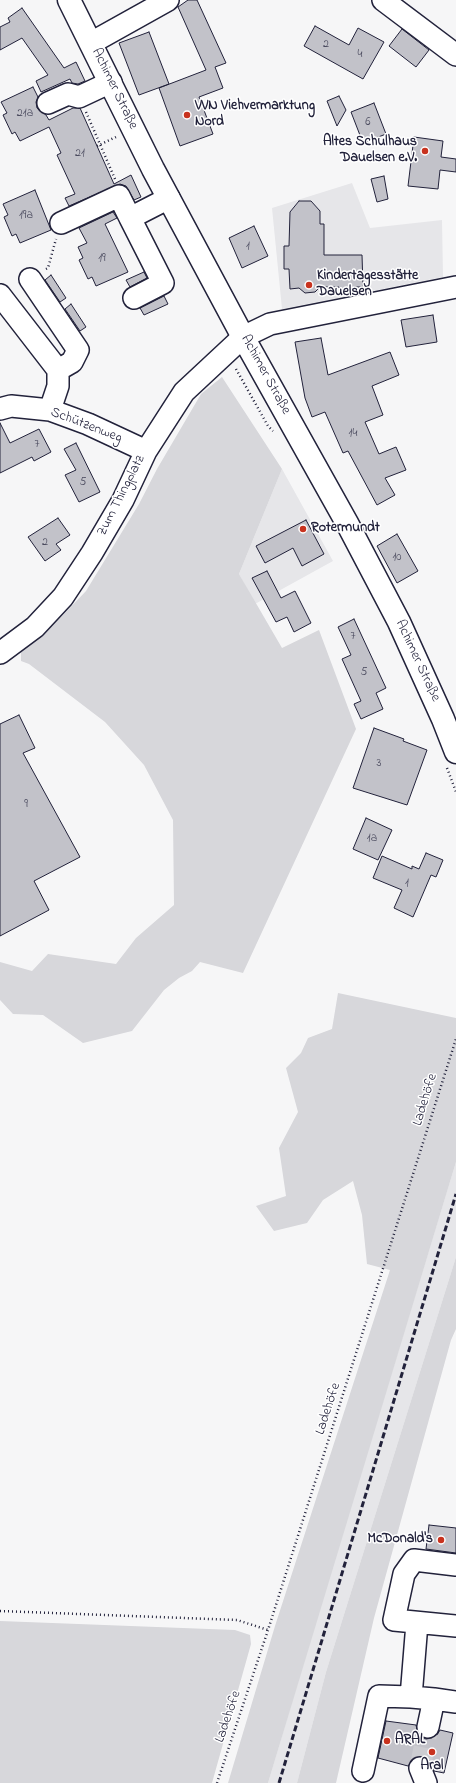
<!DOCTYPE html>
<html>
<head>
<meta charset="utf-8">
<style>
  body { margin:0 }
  canvas { display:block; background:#f6f6f7 }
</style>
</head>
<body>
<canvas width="456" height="1783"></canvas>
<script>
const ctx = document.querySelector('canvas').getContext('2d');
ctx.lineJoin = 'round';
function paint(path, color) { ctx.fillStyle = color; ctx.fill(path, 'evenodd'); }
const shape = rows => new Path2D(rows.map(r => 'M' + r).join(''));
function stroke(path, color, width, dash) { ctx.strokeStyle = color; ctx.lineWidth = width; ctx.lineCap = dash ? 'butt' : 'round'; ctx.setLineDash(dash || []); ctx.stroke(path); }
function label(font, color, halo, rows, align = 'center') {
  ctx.font = font + ' "Indie Flower",sans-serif'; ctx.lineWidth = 3; ctx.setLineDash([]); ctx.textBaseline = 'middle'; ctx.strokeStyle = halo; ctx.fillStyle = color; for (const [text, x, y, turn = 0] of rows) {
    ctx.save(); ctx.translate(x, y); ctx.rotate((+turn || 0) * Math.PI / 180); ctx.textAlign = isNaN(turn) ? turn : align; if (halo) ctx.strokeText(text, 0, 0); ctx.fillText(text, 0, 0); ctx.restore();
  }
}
paint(shape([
  [352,183,370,228,442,220,443,277,282,309,272,208],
  [282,469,333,561,255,604,239,574],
  [456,1162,456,1257,326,1672,297,1783,268,1783,332,1568]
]), '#e6e6e9');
paint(shape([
  [222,377,282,469,239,574,282,648,319,630,356,729,243,973,200,962,192,971,179,978,164,990,132,1031,83,1043,43,1015,13,1014,0,1000,0,962,32,971,48,954,116,964,136,938,174,905,173,820,144,765,105,722,29,664,21,661,21,652,63,615,86,591,139,504,157,469,201,394],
  [338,993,456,1018,456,1162,268,1783,228,1783,275,1626,390,1270,367,1264,362,1215,353,1181,323,1200,307,1223,274,1231,256,1206,286,1196,279,1148,298,1112,286,1068,301,1053,308,1038,332,1029],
  [456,1257,456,1329,451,1340,374,1618,336,1783,297,1783,326,1672],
  [0,1621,235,1630,250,1635,251,1644,212,1783,0,1783]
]), '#d7d7db');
const building = shape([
  [188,0,197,0,226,63,215,67,223,88,199,97,213,134,180,146,159,88,206,70,178,7,188,0],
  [22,8,64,68,76,62,85,81,78,84,72,83,70,79,41,92,36,81,48,75,22,38,0,50,0,27,10,22,8,18,22,8],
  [315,26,349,45,358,28,384,42,363,79,304,46,315,26],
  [402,29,429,50,416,67,389,46,402,29],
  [149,32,169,84,139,95,119,43,149,32],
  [33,87,38,97,36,102,37,108,46,115,49,120,73,108,80,108,114,184,131,175,141,197,134,200,126,186,120,184,69,206,65,198,75,194,57,155,61,153,49,127,20,141,15,132,12,134,3,115,7,113,1,102,33,87],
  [339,96,346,110,337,126,327,101,339,96],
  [374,103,386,134,363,143,351,112,374,103],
  [414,137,443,141,441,157,456,159,456,172,440,170,438,189,408,186,414,137],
  [384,176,388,199,377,202,371,179,384,176],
  [35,190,51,230,20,243,16,234,12,236,4,217,8,215,3,204,35,190],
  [299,201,311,201,320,211,320,224,324,224,324,255,362,255,363,287,354,287,349,292,343,292,339,287,320,287,315,292,305,293,299,288,290,289,289,269,284,269,284,246,289,246,290,212,299,201],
  [113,212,117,218,105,224,128,272,96,286,92,277,88,279,79,260,83,258,78,247,87,243,79,228,113,212],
  [254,226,268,256,242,268,229,238,254,226],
  [144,272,147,278,130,287,126,280,144,272],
  [51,275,66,298,60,302,45,280,51,275],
  [164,296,168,304,144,315,140,308,164,296],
  [71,304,86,327,80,331,65,309,71,304],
  [433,315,437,342,406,347,401,320,433,315],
  [321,338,328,375,390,352,399,375,372,386,383,415,365,422,379,454,396,447,406,470,385,478,395,495,377,505,348,451,343,453,325,412,312,417,305,398,295,342,321,338],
  [0,423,10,443,39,429,51,452,34,461,32,457,0,473,0,423],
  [76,443,100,492,79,502,65,475,76,470,64,449,76,443],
  [58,518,70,535,56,544,61,550,45,561,28,537,58,518],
  [306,520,324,554,302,566,293,548,265,563,256,546,306,520],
  [397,534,418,571,397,583,377,546,397,534],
  [267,571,281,598,295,591,311,623,294,632,287,617,276,622,252,578,267,571],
  [354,619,386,688,376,693,383,709,361,719,354,704,361,701,342,659,351,655,338,627,354,619],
  [19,715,35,748,23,753,80,857,34,881,49,910,0,936,0,724,19,715],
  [374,728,404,739,403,741,427,750,407,805,353,788,374,728],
  [366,818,392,830,378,860,353,849,366,818],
  [426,853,443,860,436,877,431,875,413,917,394,908,402,890,373,878,382,856,412,869,412,866,419,869,426,853],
  [429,1525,456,1528,456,1553,426,1549,429,1525],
  [386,1721,416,1725,417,1730,420,1736,426,1739,432,1738,437,1735,440,1730,453,1733,444,1773,434,1771,428,1759,422,1756,415,1757,408,1766,378,1758,386,1721]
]);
paint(building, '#c2c2c9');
stroke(building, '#22223b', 1);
stroke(shape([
  [420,1768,428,1727]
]), '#ccccd1', 21, [21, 10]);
const minor = shape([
  [383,0,456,55],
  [91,43,168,0],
  [48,103,68,94,79,97,111,82],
  [130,218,163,283,134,298],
  [61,223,119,196,130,218,169,198],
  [30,279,78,350,72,362,58,370],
  [0,295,58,370,58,386,50,410],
  [0,409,11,406,50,410,88,424,146,451],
  [0,653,35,627,63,597,92,553,123,500,146,451,184,392,243,337,270,324,456,287],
  [456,1565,414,1560,404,1574,394,1620,456,1626],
  [417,1623,411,1697,434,1699],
  [428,1727,434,1699,456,1702],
  [420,1768,426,1783],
  [363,1771,379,1696,411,1697]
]);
const major = shape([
  [69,0,153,169,243,337,347,523,399,622,443,719,456,752]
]);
stroke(minor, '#22223b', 24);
stroke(major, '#22223b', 25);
stroke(shape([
  [86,112,115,179],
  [97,146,116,137],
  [46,269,48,268,56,239],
  [236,369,268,426,273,431],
  [447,768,456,792],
  [0,1611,237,1620,268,1630],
  [217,1783,268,1630,456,1039]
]), '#22223b', 2.5, [1, 3]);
stroke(minor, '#fff', 21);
stroke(major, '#fff', 22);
stroke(shape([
  [279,1783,456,1194]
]), '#22223b', 3, [6, 3]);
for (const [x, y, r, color] of [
  [187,115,4,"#c8321e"],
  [425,151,4,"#c8321e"],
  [309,285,4,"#c8321e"],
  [303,529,4,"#c8321e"],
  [441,1540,4,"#c8321e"],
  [387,1741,4,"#c8321e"],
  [432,1752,4,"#c8321e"]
]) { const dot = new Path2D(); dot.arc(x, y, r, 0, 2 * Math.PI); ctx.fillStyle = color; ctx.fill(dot); stroke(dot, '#fff', 1.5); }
label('12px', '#4a4a5e', null, [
  ["2",326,45],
  ["4",360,55],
  ["21a",25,114],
  ["6",368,123],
  ["21",80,154],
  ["19a",26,216],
  ["1",248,247],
  ["19",102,259],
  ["14",353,434],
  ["7",37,445],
  ["5",83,483],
  ["2",45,543],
  ["10",397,558],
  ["7",353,637],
  ["5",364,673],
  ["3",379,764],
  ["9",26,805],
  ["1a",372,839],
  ["1",407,884]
]);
label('14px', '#22223b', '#fff', [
  ["Achimer Straße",114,89,64],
  ["Achimer Straße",265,375,61],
  ["Schützenweg",86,426,21],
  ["Zum Thingplatz",122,496,-63],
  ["Achimer Straße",417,661,65],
  ["Ladehöfe",426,1100,-73],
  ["Ladehöfe",329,1409,-72],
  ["Ladehöfe",229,1717,-71]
]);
label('bold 14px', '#22223b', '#fff', [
  ["VVN Viehvermarktung",195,107],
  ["Nord",195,123],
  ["Altes Schulhaus",417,143,"right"],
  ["Dauelsen e.V.",417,159,"right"],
  ["Kindertagesstätte",317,277],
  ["Dauelsen",317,293],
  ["Rotermundt",311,529],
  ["McDonald's",433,1540,"right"],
  ["ARAL",395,1741],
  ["Aral",432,1767,"center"]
], 'left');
</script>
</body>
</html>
